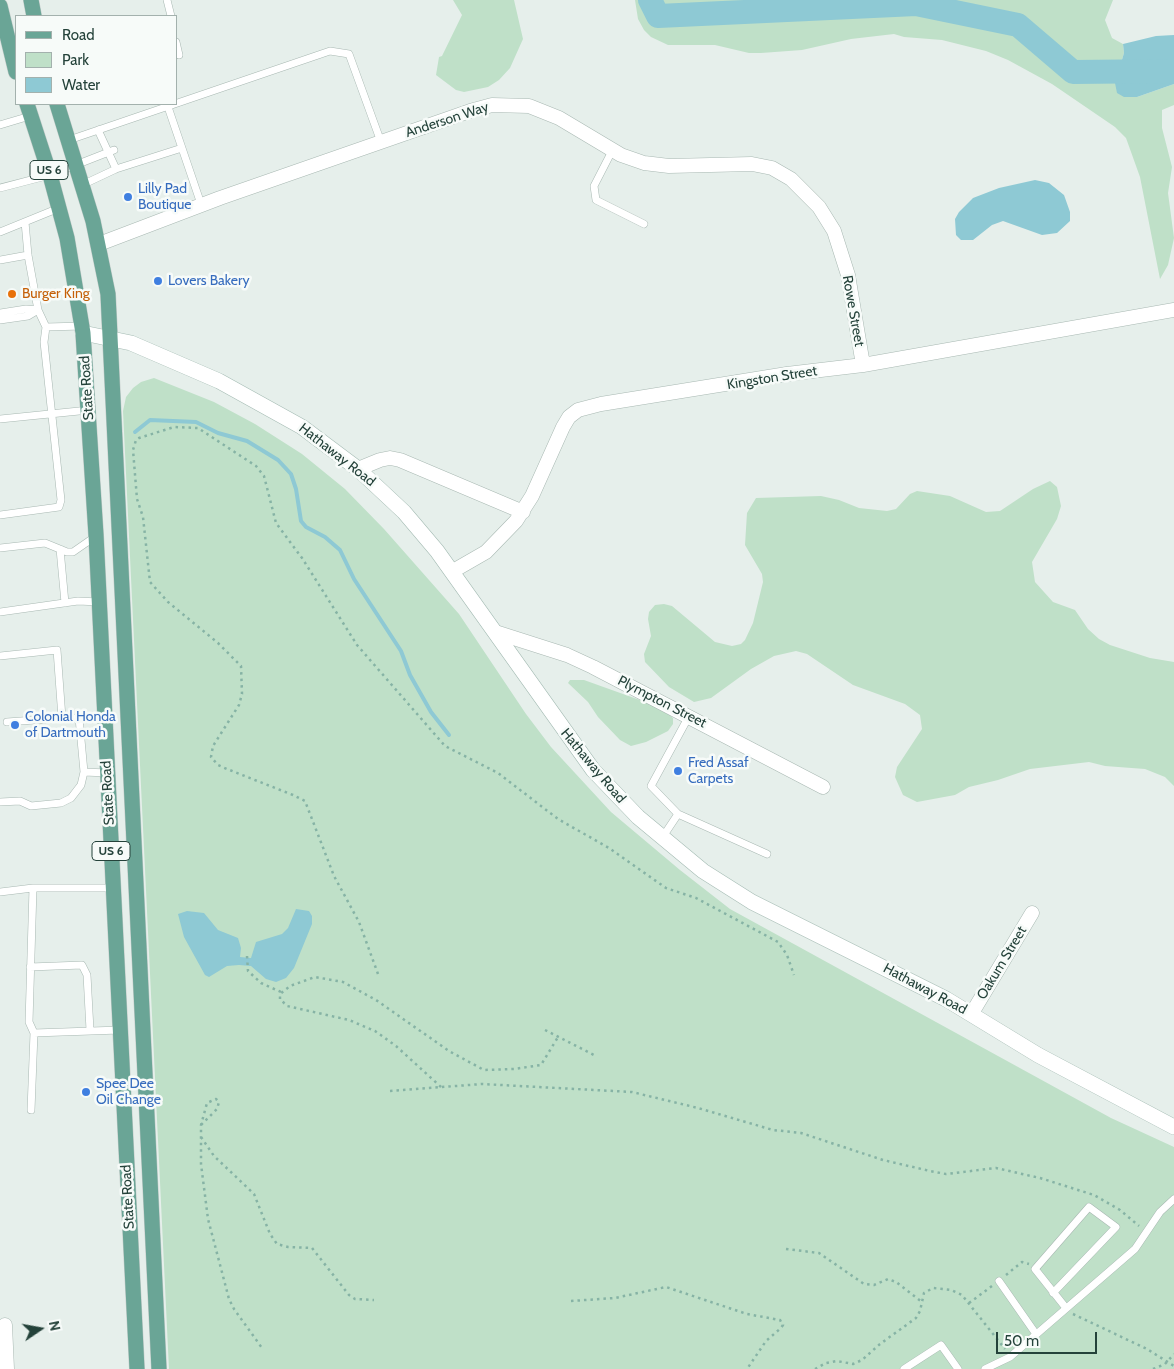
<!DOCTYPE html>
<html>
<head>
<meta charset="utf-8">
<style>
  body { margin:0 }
  #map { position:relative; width:1174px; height:1369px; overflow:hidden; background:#e6efeb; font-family:Cabin,sans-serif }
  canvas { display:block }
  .legend { position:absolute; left:15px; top:15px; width:162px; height:90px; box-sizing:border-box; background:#f7fbf9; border:1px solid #a3b1ad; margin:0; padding:6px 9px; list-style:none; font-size:15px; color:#24423a }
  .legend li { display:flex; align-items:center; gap:10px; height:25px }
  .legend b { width:25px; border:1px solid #a3b1ad }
  .north { position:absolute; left:15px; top:1304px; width:50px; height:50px; -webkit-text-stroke:4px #f7fbf9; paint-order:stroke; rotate:78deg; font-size:14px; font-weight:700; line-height:20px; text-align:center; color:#24423a }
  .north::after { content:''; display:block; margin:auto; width:18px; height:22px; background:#24423a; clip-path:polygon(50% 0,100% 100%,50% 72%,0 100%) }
  .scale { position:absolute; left:996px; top:1332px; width:101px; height:22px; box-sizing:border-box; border:2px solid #24423a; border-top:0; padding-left:6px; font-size:15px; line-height:18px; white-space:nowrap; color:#24423a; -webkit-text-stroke:4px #f7fbf9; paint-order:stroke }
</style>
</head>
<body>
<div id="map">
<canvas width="1174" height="1369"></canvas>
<ul class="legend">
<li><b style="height:6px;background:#6aa596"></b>Road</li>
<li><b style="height:14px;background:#bfe0c8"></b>Park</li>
<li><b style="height:14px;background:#8ec9d4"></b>Water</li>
</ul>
<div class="north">N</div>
<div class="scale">50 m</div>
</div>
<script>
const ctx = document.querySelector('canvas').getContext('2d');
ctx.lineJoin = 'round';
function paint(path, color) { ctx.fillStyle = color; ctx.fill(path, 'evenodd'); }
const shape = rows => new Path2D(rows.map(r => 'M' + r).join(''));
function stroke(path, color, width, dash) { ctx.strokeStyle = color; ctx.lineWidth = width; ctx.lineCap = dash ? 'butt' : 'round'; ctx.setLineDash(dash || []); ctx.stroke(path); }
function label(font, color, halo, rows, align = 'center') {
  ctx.font = font + ' Cabin,sans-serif'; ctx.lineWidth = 5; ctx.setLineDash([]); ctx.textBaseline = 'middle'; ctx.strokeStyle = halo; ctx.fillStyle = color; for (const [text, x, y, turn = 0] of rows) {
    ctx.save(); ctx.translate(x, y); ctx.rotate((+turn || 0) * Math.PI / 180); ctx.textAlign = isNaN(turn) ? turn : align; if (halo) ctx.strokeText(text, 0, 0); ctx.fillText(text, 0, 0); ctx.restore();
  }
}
paint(shape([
  [453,0,514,0,523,39,510,68,499,80,488,87,464,92,456,90,436,75,439,57,442,56,462,15],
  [635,0,1113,0,1105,20,1112,38,1123,44,1124,53,1115,83,1137,97,1174,84,1174,105,1162,110,1162,128,1172,167,1168,193,1174,238,1168,265,1160,279,1140,177,1126,138,1115,127,1052,84,1008,60,986,51,942,40,904,37,894,34,851,39,802,50,761,53,749,53,715,45,668,45,651,37,644,30,638,19],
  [154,378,214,402,255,424,302,454,345,489,384,529,459,614,526,714,551,747,611,812,680,870,730,909,1111,1118,1174,1147,1174,1369,169,1369,123,411,126,397,133,388,141,382],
  [1050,481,1057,487,1061,506,1057,519,1032,562,1035,582,1053,602,1075,610,1088,629,1099,639,1110,645,1150,658,1174,662,1174,786,1165,777,1145,769,1105,766,1089,762,1030,769,998,780,969,787,955,795,917,802,903,795,895,777,897,767,922,729,920,715,905,704,853,685,807,654,796,651,774,656,751,669,711,698,694,702,669,687,645,662,644,654,651,636,648,619,649,612,655,605,664,604,672,606,715,642,732,646,741,644,745,640,753,623,763,582,762,574,745,545,747,513,756,498,821,496,839,500,859,508,887,511,896,509,910,494,917,491,950,496,986,512,1000,511,1033,489],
  [570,680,584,680,662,708,673,718,673,724,668,731,646,742,631,746,620,740,598,717,588,702,568,683]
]), '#bfe0c8');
paint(shape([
  [1174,35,1174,84,1137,97,1124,97,1117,93,1115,83,1124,53,1123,44,1156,36],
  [1035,180,1049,183,1064,195,1070,212,1070,221,1057,233,1042,235,1003,221,992,225,973,240,961,240,956,235,955,219,959,212,973,198,999,188],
  [296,909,309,911,312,916,312,924,294,968,286,978,276,982,266,979,251,966,239,965,227,966,209,977,205,975,184,937,178,914,187,911,204,913,218,930,238,938,241,948,240,957,251,958,256,942,282,934,288,928]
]), '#8ec9d4');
stroke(shape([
  [135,432,150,420,196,422,218,433,247,441,278,460,291,474,296,489,301,521,306,527,325,537,340,550,354,579,401,651,410,675,431,712,449,735]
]), '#8ec9d4', 4);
stroke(shape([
  [650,0,658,16,916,4,1018,25,1073,72,1174,71]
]), '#8ec9d4', 24);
const lane = shape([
  [167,0,171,16],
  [176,42,179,55],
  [168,107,201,204],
  [0,125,30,116],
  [98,130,116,169],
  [69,140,330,51,349,54,381,142],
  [612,151,594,186,596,200,644,224],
  [82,185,116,169,182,148],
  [0,188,50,175,114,150],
  [0,232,59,208],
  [0,260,28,255],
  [0,313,26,309,38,310],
  [0,320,28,316,38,310],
  [46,327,83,326],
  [0,419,89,410],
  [0,515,59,507,61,500,44,342,46,327,38,310,28,255,25,222],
  [0,548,45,543,67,552,73,552,96,536],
  [60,549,65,603],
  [0,612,78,601,99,602],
  [0,656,57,650,62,718,104,719],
  [79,718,84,772],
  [7,722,62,718],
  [0,802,20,801,31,806,61,803,71,798,81,785,84,772,107,773],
  [678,814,767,854],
  [662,838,678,814,651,786,689,716],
  [33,888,29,1022,34,1033,120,1030],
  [0,892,33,888,113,888],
  [30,967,82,965,87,975,90,1030],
  [31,1110,34,1033],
  [999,1281,1036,1334],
  [1053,1293,1116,1227,1089,1207,1035,1269,1066,1308],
  [904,1369,941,1345,958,1369],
  [985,1369,1010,1357,1135,1249,1160,1212,1174,1199]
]);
const street = shape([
  [99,244,220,198,470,111,492,105,529,106,559,118,621,155,644,163,669,166,752,164,772,168,791,179,819,207,834,231,848,275,863,365],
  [358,469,380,460,390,458,400,460,523,512],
  [453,571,486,552,516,521,532,496,563,427,569,417,578,410,601,404,787,374,863,365,1174,310],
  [495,632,567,655,593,667,823,787],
  [972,1013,1032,913],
  [5,1325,7,1369]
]);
const secondary = shape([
  [83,333,131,343,219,381,302,427,358,469,404,512,437,551,593,770,638,817,703,871,752,902,946,999,1038,1055,1174,1127]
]);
const primary = shape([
  [31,0,34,16],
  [0,6,16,72],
  [27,104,50,175,67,238,83,333,96,535,137,1369],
  [57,104,93,221,108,294,159,1369]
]);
stroke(lane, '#a8b8b2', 8);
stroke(street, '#a8b8b2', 15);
stroke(secondary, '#a4bbb3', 16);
stroke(primary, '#c2cac8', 16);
stroke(shape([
  [247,956,248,971,261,983,281,992],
  [378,974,359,922,334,876,305,801,293,795,227,769,218,765,211,757,213,746,239,705,242,694,241,666,218,643,168,602,150,582,143,517,137,499,133,450,136,440,139,438,174,427,198,428,256,466,264,476,276,523,302,558,357,645,445,746,498,773,558,819,609,848,666,888,696,898,778,942,787,955,794,975],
  [545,1030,594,1055],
  [441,1087,396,1046,375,1031,349,1020,287,1006,280,999,280,994,290,986,315,977,343,982,376,1000,449,1051,484,1070,514,1069,541,1065,558,1037],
  [390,1091,482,1084,632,1092,698,1108,773,1130,801,1133,883,1160,930,1171,946,1174,996,1168,1040,1178,1094,1195,1120,1210,1139,1226],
  [201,1125,217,1109,219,1102,216,1099,207,1103,201,1125,201,1164,208,1219,229,1299,234,1309,262,1348],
  [201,1137,214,1156,254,1194,270,1234,277,1244,288,1247,312,1248,349,1295,355,1299,374,1300],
  [786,1249,819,1253,864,1284,874,1285,888,1279,896,1282,922,1302],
  [1006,1275,1022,1262,1029,1264],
  [571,1301,615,1298,666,1287,747,1314,780,1320,783,1325,781,1328,766,1341,747,1369],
  [969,1303,992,1286],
  [1073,1314,1147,1349,1174,1366],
  [815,1369,826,1363,837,1361,853,1364,862,1360,880,1344,916,1318,920,1311,924,1293,933,1288,951,1290,962,1295,1005,1349],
  [1153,1369,1165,1364,1174,1354]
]), '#86b3a5', 2.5, [2.5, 4]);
stroke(lane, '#fff', 7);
stroke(street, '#fff', 14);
stroke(secondary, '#fff', 15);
stroke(primary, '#6aa596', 15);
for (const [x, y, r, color] of [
  [128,197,5,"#3f7fe0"],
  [158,281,5,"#3f7fe0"],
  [12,294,5,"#e8710a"],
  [15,725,5,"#3f7fe0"],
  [678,771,5,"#3f7fe0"],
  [86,1092,5,"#3f7fe0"]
]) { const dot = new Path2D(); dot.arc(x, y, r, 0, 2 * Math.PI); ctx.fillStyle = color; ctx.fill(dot); stroke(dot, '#f7fbf9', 2); }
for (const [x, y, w] of [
  [49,170,38],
  [111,851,38]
]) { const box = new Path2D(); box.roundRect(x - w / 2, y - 9.5, w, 19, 4); ctx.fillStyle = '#f7fbf9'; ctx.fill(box); stroke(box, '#24423a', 1); }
label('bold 12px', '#24423a', null, [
  ["US 6",49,170],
  ["US 6",111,851]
]);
label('14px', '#24423a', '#f7fbf9', [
  ["Anderson Way",447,120,-18],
  ["Rowe Street",853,311,80],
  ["Kingston Street",772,378,-9],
  ["State Road",87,388,-94],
  ["Hathaway Road",337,455,38],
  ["Plympton Street",662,702,27],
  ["Hathaway Road",593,766,50],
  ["State Road",108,793,-93],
  ["Oakum Street",1002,963,-59],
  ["Hathaway Road",925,989,28],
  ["State Road",128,1197,-93]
]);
label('14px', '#366cbe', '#f7fbf9', [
  ["Lilly Pad",138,189],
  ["Boutique",138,205],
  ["Lovers Bakery",168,281],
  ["Colonial Honda",25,717],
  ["of Dartmouth",25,733],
  ["Fred Assaf",688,763],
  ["Carpets",688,779],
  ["Spee Dee",96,1084],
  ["Oil Change",96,1100]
], 'left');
label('14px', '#c56008', '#f7fbf9', [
  ["Burger King",22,294]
], 'left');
</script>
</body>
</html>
